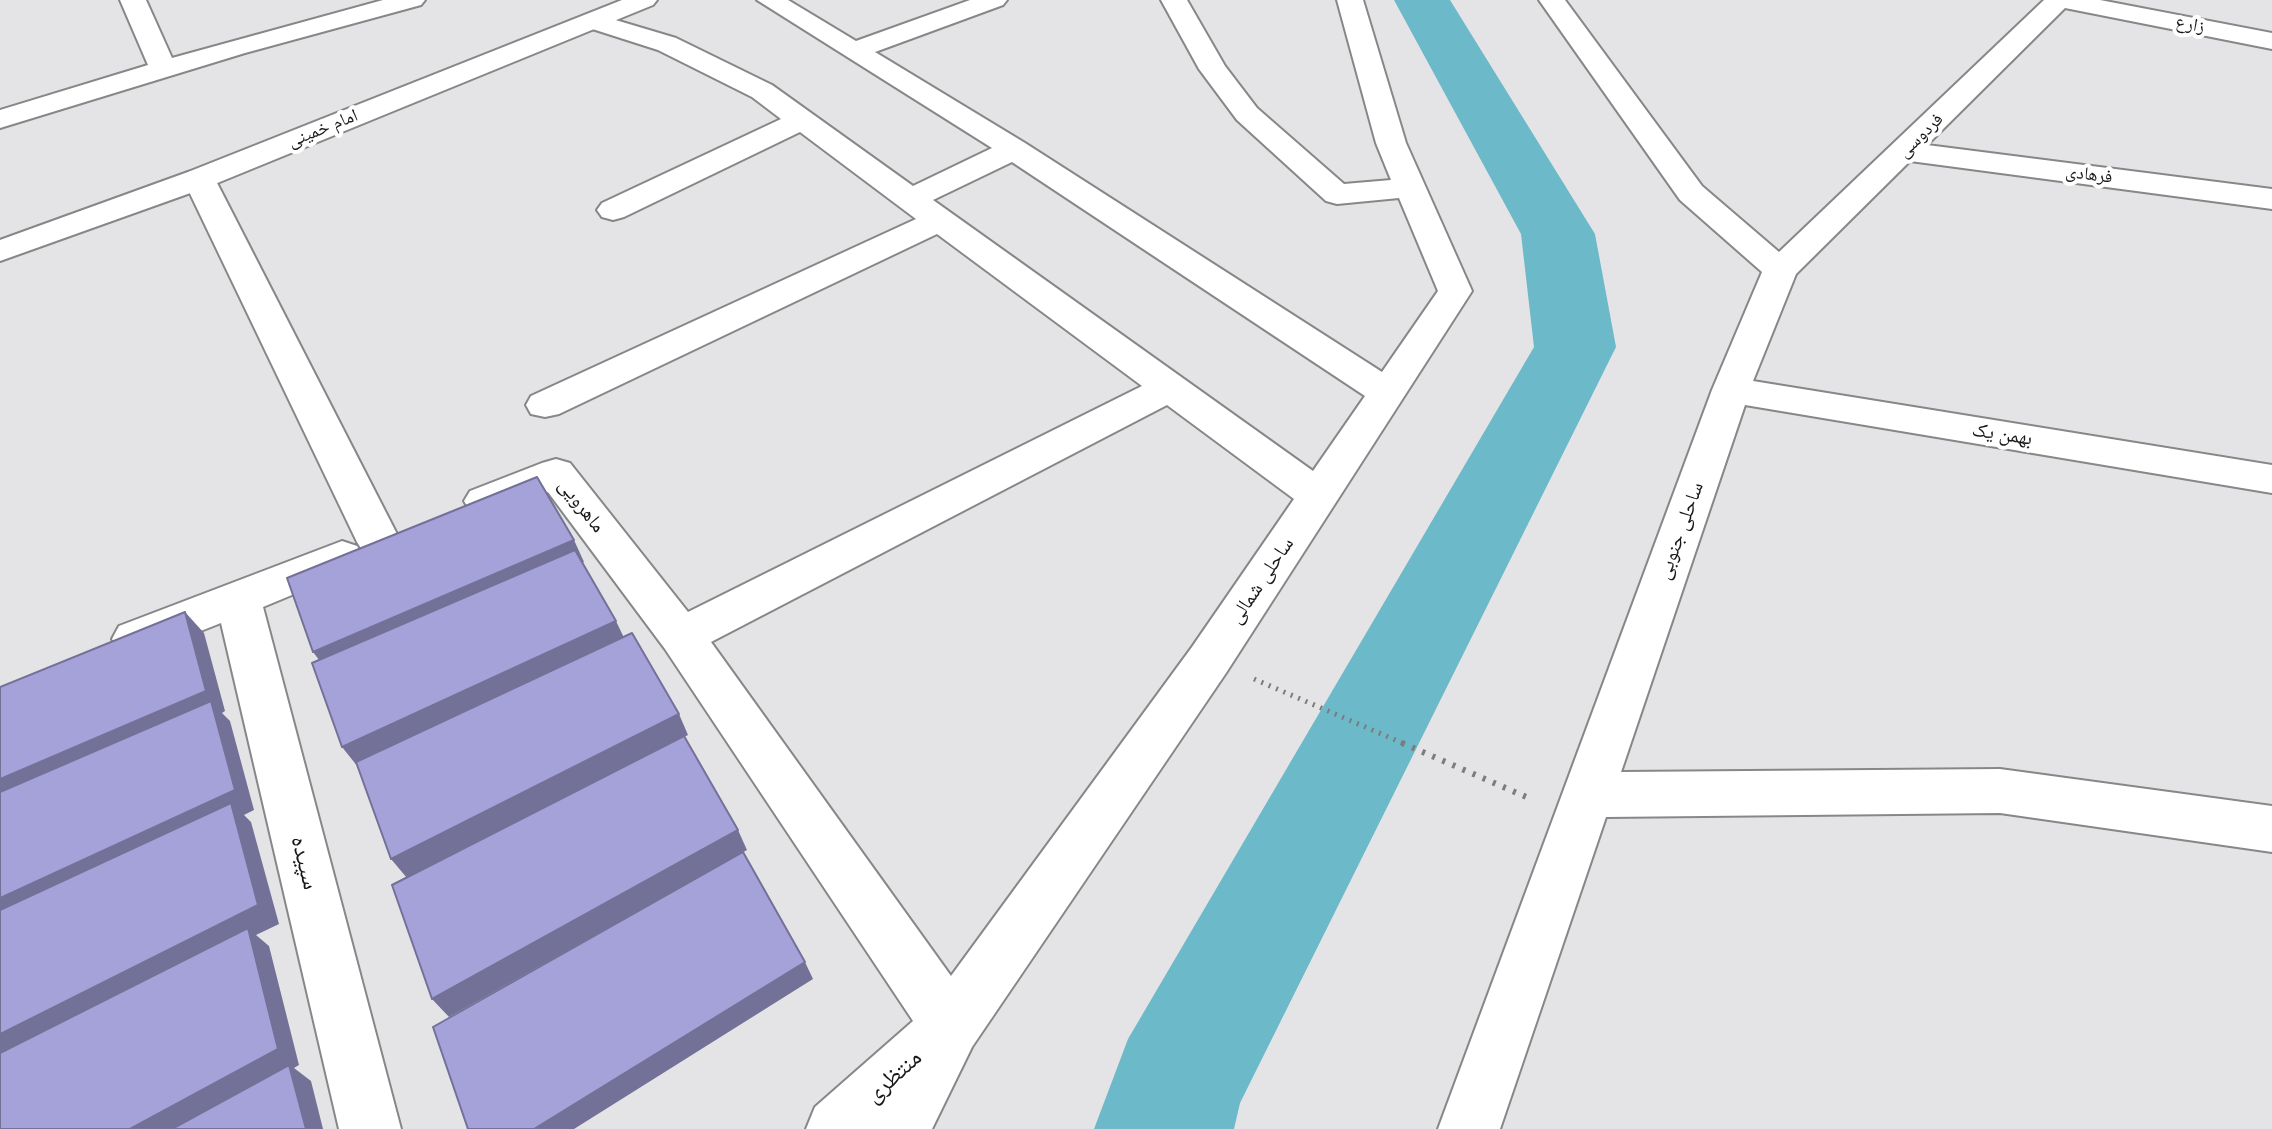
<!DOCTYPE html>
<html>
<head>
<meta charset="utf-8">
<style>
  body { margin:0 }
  canvas { display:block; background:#e4e4e6 }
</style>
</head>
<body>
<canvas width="2272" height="1129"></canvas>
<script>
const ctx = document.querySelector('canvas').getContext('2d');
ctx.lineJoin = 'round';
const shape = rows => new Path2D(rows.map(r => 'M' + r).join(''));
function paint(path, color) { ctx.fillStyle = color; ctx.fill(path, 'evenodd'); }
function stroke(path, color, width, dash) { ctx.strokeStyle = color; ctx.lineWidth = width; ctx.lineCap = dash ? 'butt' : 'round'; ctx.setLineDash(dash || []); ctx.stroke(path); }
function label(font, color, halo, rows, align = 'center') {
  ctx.font = font + ' "DM Sans","Noto Naskh Arabic",sans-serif'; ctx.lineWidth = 8; ctx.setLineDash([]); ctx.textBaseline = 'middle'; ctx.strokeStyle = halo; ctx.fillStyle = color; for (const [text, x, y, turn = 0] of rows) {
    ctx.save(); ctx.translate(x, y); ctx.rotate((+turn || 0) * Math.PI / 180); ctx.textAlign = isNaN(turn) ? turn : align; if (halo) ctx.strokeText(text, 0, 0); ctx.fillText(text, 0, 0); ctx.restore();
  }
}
paint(shape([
  [1394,0,1450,0,1595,234,1616,347,1240,1103,1234,1129,1094,1129,1128,1039,1534,347,1521,234,1394,0]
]), '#6cb9c9');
const minor = shape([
  [120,0,146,0,172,58,383,0,425,0,421,5,245,53,0,128,0,110,148,65,120,0],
  [757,0,788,0,856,41,970,0,1007,0,1003,5,875,52,1025,143,1382,372,1438,291,1399,198,1337,204,1326,201,1237,120,1199,69,1161,0,1187,0,1225,66,1257,108,1344,184,1391,180,1376,143,1337,0,1363,0,1406,143,1472,291,1226,673,972,1047,932,1129,806,1129,815,1107,913,1021,665,649,548,492,485,516,470,511,464,501,470,491,542,463,556,459,570,463,688,612,1142,386,937,234,559,414,545,417,531,414,526,405,531,396,916,219,800,132,624,217,613,220,602,217,597,210,602,203,781,119,752,97,658,50,583,26,579,21,583,16,592,13,676,38,772,85,913,186,992,148,757,0],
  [1012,162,1365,396,1313,471,933,200,1012,162],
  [1167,405,1294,499,1192,647,951,976,711,642,1167,405],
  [1539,0,1565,0,1702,186,1779,252,2044,0,2100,0,2272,33,2272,49,2065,8,1927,145,2272,189,2272,209,1910,161,1796,274,1753,381,2272,465,2272,493,1745,405,1621,772,2000,769,2272,806,2272,852,2000,813,1606,817,1500,1129,1438,1129,1712,390,1762,272,1680,200,1539,0],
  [199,170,210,172,215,179,401,542,394,553,379,558,364,553,357,542,183,179,188,172,199,170],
  [342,541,357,546,364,557,357,568,263,607,401,1129,339,1129,221,623,135,657,119,652,112,639,119,626,342,541]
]);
const major = shape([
  [622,0,657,0,653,5,210,186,0,261,0,240,188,172,622,0]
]);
stroke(minor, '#878788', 4);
stroke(major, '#878788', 4);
stroke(shape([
  [1254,679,1407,745]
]), '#7c7c7d', 5, [2, 6]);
stroke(shape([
  [1402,743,1531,799]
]), '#7c7c7d', 6, [3, 8]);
paint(minor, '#fff');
paint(major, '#fff');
paint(shape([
  [574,540,584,562,329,673,313,652],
  [185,612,204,633,225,711,222,713,230,721,254,810,244,815,251,822,279,924,256,935,269,946,299,1065,294,1068,311,1081,323,1129,130,1129,0,1065,0,779],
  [616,621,626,642,358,767,342,747],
  [679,714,688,735,407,878,391,859],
  [738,830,747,850,449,1017,432,999],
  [805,962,813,979,574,1129,534,1129]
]), '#747198');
const building = shape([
  [537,477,574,540,313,652,287,578,537,477],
  [575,550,616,621,342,747,312,663,575,550],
  [185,612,206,691,0,779,0,687,185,612],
  [632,633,679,714,391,859,356,762,632,633],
  [211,701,235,790,0,898,0,792,211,701],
  [684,736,738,830,432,999,392,885,684,736],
  [231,803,258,905,0,1034,0,910,231,803],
  [743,852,805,962,534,1129,468,1129,433,1027,743,852],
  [248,928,278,1049,130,1129,0,1129,0,1053,248,928],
  [289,1065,306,1129,172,1129,289,1065]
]);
paint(building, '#a5a2d9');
stroke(building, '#747198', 2);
label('18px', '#181818', '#fff', [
  ["زارع",2190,25,11],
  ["امام خمینی",323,129,-22],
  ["فردوسی",1921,136,-44],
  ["فرهادی",2089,175,7]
]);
label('20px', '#181818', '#fff', [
  ["بهمن یک",2002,435,9],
  ["ماهرویی",581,506,52],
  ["ساحلی جنوبی",1681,531,-70],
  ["ساحلی شمالی",1262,581,-56]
]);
label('24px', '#181818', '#fff', [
  ["سپیده",304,863,76],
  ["منتظری",894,1077,-42]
]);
</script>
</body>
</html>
